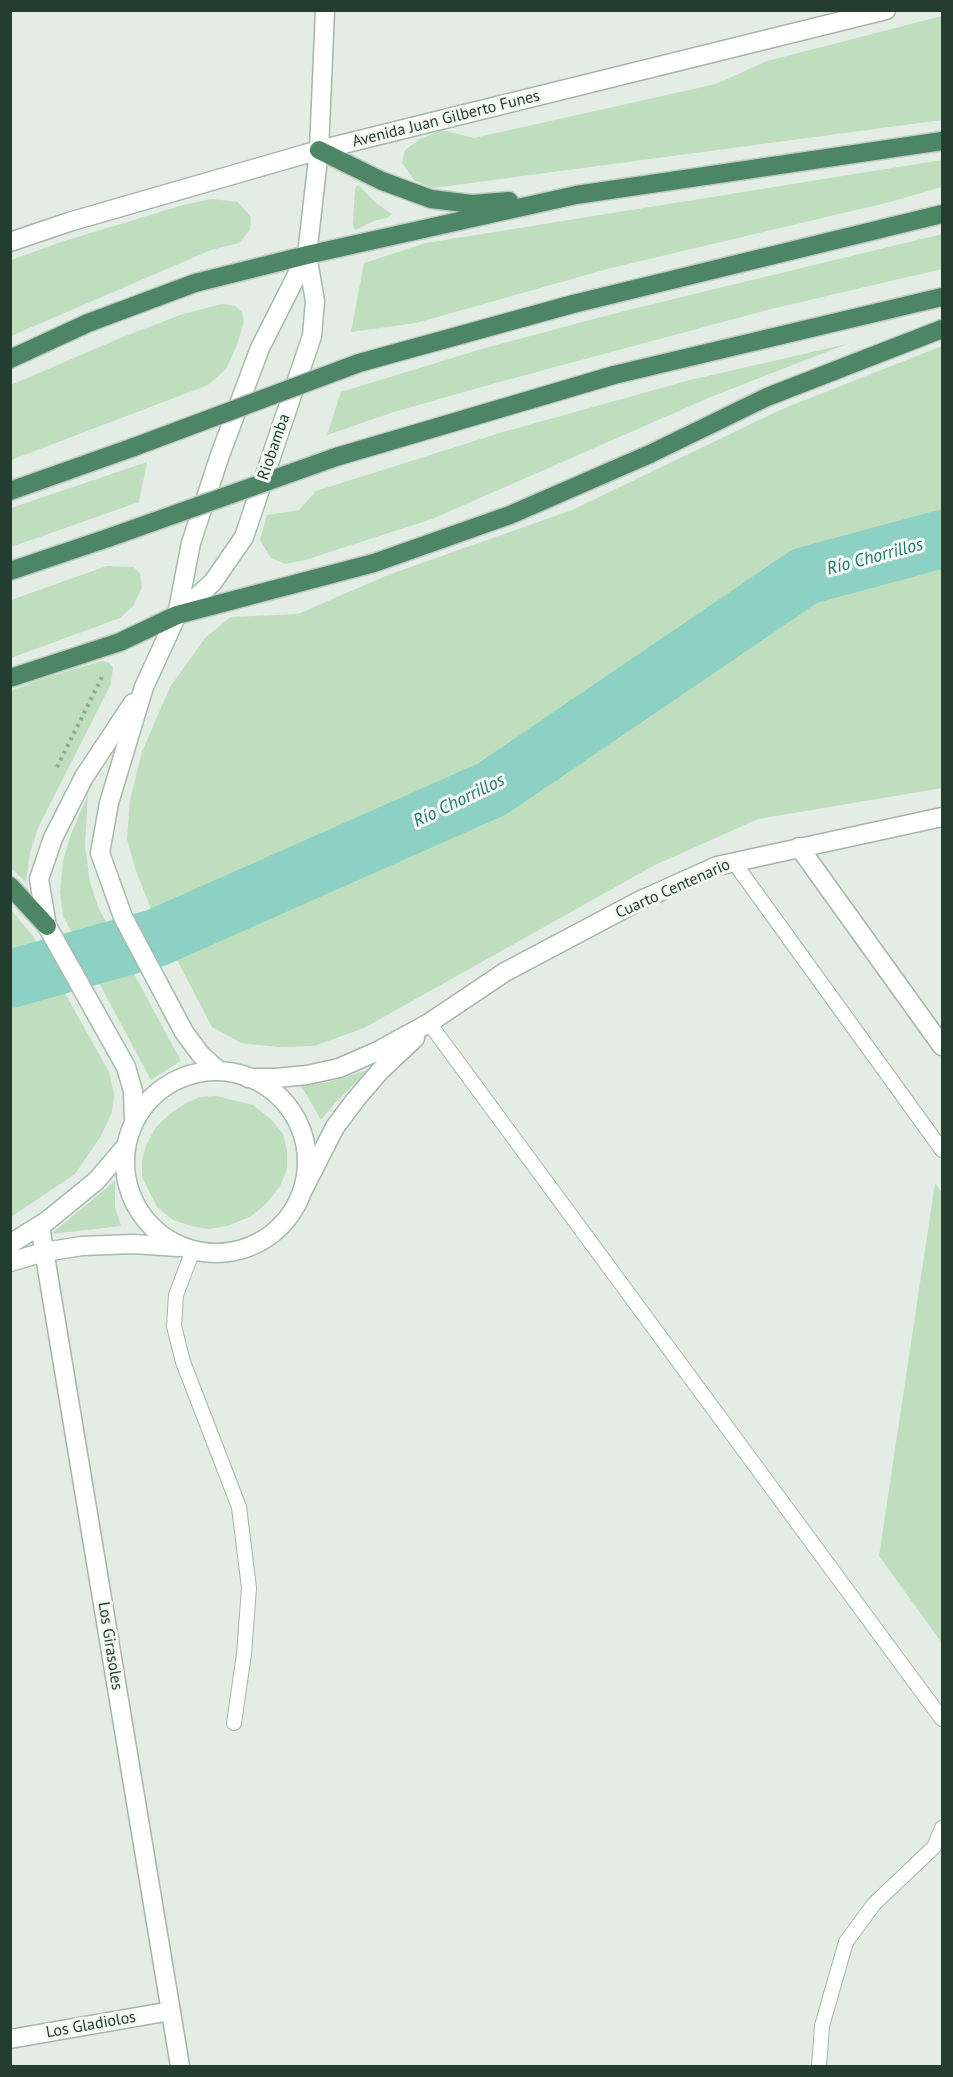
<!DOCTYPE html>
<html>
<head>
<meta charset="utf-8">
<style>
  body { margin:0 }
  #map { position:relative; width:953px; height:2077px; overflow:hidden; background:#e3ede5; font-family:"PT Sans",sans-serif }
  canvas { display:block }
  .frame { position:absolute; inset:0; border:12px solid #233e2e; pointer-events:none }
</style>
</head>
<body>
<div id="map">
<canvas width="953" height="2077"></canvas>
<div class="frame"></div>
</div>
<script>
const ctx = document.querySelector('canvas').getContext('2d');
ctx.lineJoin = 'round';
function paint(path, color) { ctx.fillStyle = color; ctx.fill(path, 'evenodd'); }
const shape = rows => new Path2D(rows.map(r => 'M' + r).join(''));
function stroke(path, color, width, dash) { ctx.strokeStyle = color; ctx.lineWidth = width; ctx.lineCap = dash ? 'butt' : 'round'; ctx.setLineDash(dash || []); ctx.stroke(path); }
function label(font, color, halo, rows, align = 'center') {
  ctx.font = font + ' "PT Sans",sans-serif'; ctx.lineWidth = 6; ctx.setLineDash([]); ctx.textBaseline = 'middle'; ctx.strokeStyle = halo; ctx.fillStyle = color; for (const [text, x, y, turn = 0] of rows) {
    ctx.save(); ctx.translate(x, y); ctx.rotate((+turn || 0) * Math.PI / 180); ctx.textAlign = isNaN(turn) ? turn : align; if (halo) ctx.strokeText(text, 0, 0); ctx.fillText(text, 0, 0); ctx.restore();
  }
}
paint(shape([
  [942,16,942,120,433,188,415,181,402,163,405,150,420,139,442,130,474,138,716,84,767,61],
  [942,160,942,187,890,202,611,268,416,323,351,332,364,263,426,243],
  [358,185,376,203,392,214,387,218,374,221,355,230,353,225,355,188],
  [212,199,238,202,251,217,250,230,239,243,211,250,11,336,11,260,64,241,183,205],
  [942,234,942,269,771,309,492,384,394,412,327,435,341,392,485,348,624,311],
  [222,304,235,306,242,312,244,322,237,345,226,369,208,385,11,460,11,385,118,339,180,315],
  [847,344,713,396,432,519,305,560,286,564,271,558,260,540,267,515,299,510,316,491,503,432,690,380],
  [942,346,942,788,758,819,653,866,364,1028,314,1046,279,1047,241,1043,212,1027,153,914,135,868,127,839,130,800,142,752,170,687,206,637,231,617,298,614,388,575,572,510,780,410],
  [147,462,139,502,11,547,11,508],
  [107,566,134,567,140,574,142,588,133,606,120,618,11,658,11,600],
  [102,661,108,662,113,667,111,684,38,828,30,853,26,882,11,868,11,691,38,680],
  [88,794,85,846,90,882,98,907,181,1061,151,1080,63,916,60,892,63,861,71,834],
  [11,910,33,936,109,1072,114,1094,112,1112,101,1136,75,1174,11,1217],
  [368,1070,337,1101,321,1120,305,1092,298,1084,325,1083],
  [216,1096,253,1105,271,1119,283,1134,287,1150,287,1169,280,1186,266,1204,250,1217,227,1226,209,1229,191,1226,173,1220,157,1207,142,1177,142,1161,146,1145,156,1127,171,1113,186,1103,200,1097],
  [115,1181,115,1207,121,1226,51,1234],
  [935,1183,942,1193,942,1643,879,1556]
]), '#bfdebd');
stroke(shape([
  [10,979,156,938,492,789,805,576,942,539]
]), '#8dd1c4', 58);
const service = shape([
  [733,861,942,1150],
  [429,1023,942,1719],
  [193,1250,176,1295,174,1326,183,1362,239,1507,249,1588,244,1654,234,1723],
  [819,2066,822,2026,846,1942,874,1904,934,1847,942,1828]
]);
const minor = shape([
  [799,847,942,1046],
  [248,1078,276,1078,307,1075,339,1068,378,1051,429,1023,505,972,639,901,717,866,942,817],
  [303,1190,335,1127,356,1099,380,1071,415,1038],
  [40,1226,180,2066],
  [10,2039,171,2011]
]);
const tertiary = shape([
  [10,242,69,222,319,150,886,10],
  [307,255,319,150,325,10]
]);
const secondary = shape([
  [177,615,213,582,244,537,312,336,315,301,307,255],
  [133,703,84,777,53,838,39,879,47,926,126,1067,133,1091,134,1121],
  [219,1071,201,1055,184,1032,123,917,100,853,109,803,144,687,177,615,191,543,220,455,260,348,307,255],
  '125 1162a91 91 0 1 1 182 0a91 91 0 1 1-182 0Z',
  [10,1244,47,1221,96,1181,126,1146],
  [10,1262,44,1252,82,1246,133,1244,178,1247]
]);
const trunk = shape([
  [319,150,382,181,431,199,472,204,509,201],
  [10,359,88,323,195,283,307,255,576,195,942,141],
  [359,363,573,304,942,214],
  [336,457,614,375,942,297],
  [10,491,134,447],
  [10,571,108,538],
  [10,678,120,642,177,615,374,563,510,515,650,454,767,397,942,329],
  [10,886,47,926]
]);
stroke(service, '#a6b5aa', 16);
stroke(minor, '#a6b5aa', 21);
stroke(tertiary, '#a6b5aa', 21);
stroke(secondary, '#a5bbac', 21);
stroke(trunk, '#c1c9c4', 21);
stroke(shape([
  [57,767,103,675]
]), '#84b093', 4, [3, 4.5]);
stroke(service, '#fff', 14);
stroke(minor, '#fff', 18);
stroke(tertiary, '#fff', 18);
stroke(secondary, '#fff', 18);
stroke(trunk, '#4c8664', 18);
const trunkBridge = shape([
  [134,447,359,363],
  [108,538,336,457]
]);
stroke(trunkBridge, '#c1c9c4', 21, []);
stroke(trunkBridge, '#4c8664', 18);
label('16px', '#233e2e', '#f4f9f5', [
  ["Avenida Juan Gilberto Funes",446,119,-14],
  ["Riobamba",274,447,-71],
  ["Cuarto Centenario",673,889,-24],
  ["Los Girasoles",110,1646,81],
  ["Los Gladiolos",91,2025,-10]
]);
label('italic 18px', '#1e7a69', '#f4f9f5', [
  ["Río Chorrillos",875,557,-15],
  ["Río Chorrillos",459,801,-26]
]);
</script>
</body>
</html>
